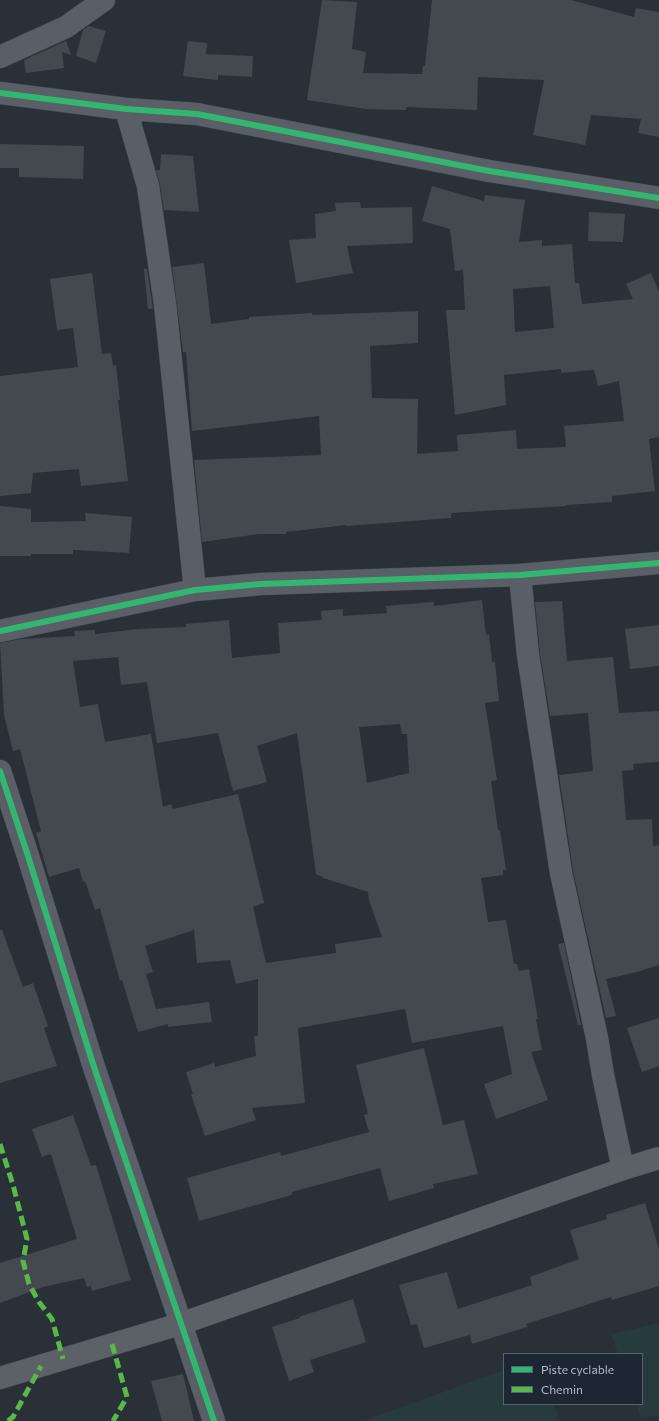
<!DOCTYPE html>
<html>
<head>
<meta charset="utf-8">
<style>
  body { margin:0 }
  #map { position:relative; width:659px; height:1421px; overflow:hidden; background:#2a3038; font-family:Commissioner,sans-serif }
  canvas { display:block }
  .legend { position:absolute; left:503px; top:1353px; width:140px; height:52px; box-sizing:border-box; background:#1d2633; border:1px solid #59626f; margin:0; padding:5px 7px; list-style:none; font-size:12px; color:#b4bcc9 }
  .legend li { display:flex; align-items:center; gap:8px; height:20px }
  .legend b { width:20px; border:1px solid #59626f }
</style>
</head>
<body>
<div id="map">
<canvas width="659" height="1421"></canvas>
<ul class="legend">
<li><b style="height:5px;background:#33b770"></b>Piste cyclable</li>
<li><b style="height:5px;background:#58b947"></b>Chemin</li>
</ul>
</div>
<script>
const ctx = document.querySelector('canvas').getContext('2d');
ctx.lineJoin = 'round';
function paint(path, color) { ctx.fillStyle = color; ctx.fill(path, 'evenodd'); }
const shape = rows => new Path2D(rows.map(r => 'M' + r).join(''));
function stroke(path, color, width, dash) { ctx.strokeStyle = color; ctx.lineWidth = width; ctx.lineCap = dash ? 'butt' : 'round'; ctx.setLineDash(dash || []); ctx.stroke(path); }
paint(shape([
  [659,1323,659,1416,641,1418,636,1404,642,1404,642,1354,618,1354,611,1334],
  [504,1370,504,1404,554,1404,560,1421,363,1421]
]), '#273a3e');
paint(shape([
  [322,0,357,2,352,49,366,52,363,73,422,74,423,66,425,66,432,0,571,0,634,17,636,8,659,12,659,137,638,133,641,119,591,115,585,145,533,135,544,80,478,77,477,110,406,107,406,110,366,109,307,100],
  [89,26,106,31,96,63,76,56,83,30],
  [66,41,71,55,62,52,64,68,26,73,24,60],
  [188,41,207,43,206,54,253,56,252,77,218,75,218,80,183,76],
  [0,144,84,146,83,179,19,177,19,168,0,168],
  [161,154,193,156,199,212,164,210,160,184,156,170,160,170],
  [432,186,484,201,485,195,525,200,519,242,542,240,542,246,572,244,575,283,579,283,582,304,633,299,626,284,651,273,659,292,659,437,649,439,655,491,612,496,612,502,566,505,566,506,451,513,451,518,346,526,346,525,286,532,286,534,259,534,202,542,194,460,321,455,319,416,192,431,186,352,183,352,172,267,204,263,211,324,249,319,249,317,312,313,312,315,418,311,418,343,370,346,372,398,418,399,417,454,458,451,457,435,516,430,517,449,566,447,564,426,624,421,619,381,598,386,594,370,561,373,561,369,504,375,506,405,455,415,446,310,465,310,463,270,455,271,450,229,422,221],
  [550,286,554,328,515,332,513,289],
  [360,202,361,208,412,207,413,243,347,246,353,273,296,283,289,240,316,238,315,214,336,211,335,203],
  [589,212,625,214,623,242,588,241],
  [144,269,147,269,153,309,148,309],
  [92,273,102,354,111,353,113,366,116,365,120,400,118,400,128,481,81,486,79,469,33,473,31,493,0,496,0,376,78,367,73,328,57,330,50,279],
  [0,506,31,509,31,522,86,521,85,513,132,517,129,553,73,550,73,554,31,554,31,556,0,556],
  [482,600,486,635,489,634,492,662,495,662,499,701,485,703,497,780,491,781,498,830,500,830,506,870,503,870,503,875,481,878,488,922,506,920,514,964,517,964,519,971,529,969,538,1019,536,1019,542,1050,531,1052,548,1100,496,1119,484,1084,512,1074,503,1026,412,1043,405,1009,298,1028,305,1103,252,1108,256,1120,205,1136,191,1094,193,1094,186,1072,214,1063,215,1067,256,1056,254,1036,258,1036,258,979,236,984,230,960,197,963,194,930,145,946,153,972,146,974,156,1009,209,1002,212,1022,168,1027,168,1024,138,1032,122,980,120,981,100,908,95,910,85,881,83,882,79,868,49,877,36,833,41,831,20,749,13,751,4,715,0,643,21,639,75,636,74,631,95,630,95,634,138,629,186,627,186,624,229,620,232,658,280,653,278,623,322,620,321,611,343,609,343,616,387,613,386,606,434,602,434,606],
  [118,657,121,685,147,682,157,743,218,733,233,791,267,782,257,746,297,733,316,874,323,877,323,878,368,892,369,900,382,937,335,944,336,953,266,963,253,907,264,903,238,794,173,809,171,804,163,807,151,734,105,742,98,704,80,707,73,661],
  [400,724,402,734,407,734,409,773,367,783,359,727],
  [562,601,567,661,613,657,619,713,659,711,659,762,633,764,634,770,622,771,626,820,652,819,653,846,659,845,659,965,637,972,606,979,616,1016,606,1018,573,871,559,775,593,771,588,713,550,716,540,653,535,602],
  [659,625,659,666,630,669,625,629],
  [0,930,2,930,23,987,33,983,48,1026,44,1028,57,1066,0,1083],
  [564,943,581,1025,578,1025,558,944],
  [659,1018,659,1066,642,1072,627,1028],
  [424,1048,443,1125,464,1120,478,1174,433,1184,434,1188,389,1201,380,1168,292,1192,292,1195,199,1221,187,1178,280,1152,281,1156,369,1132,364,1115,368,1114,356,1065],
  [73,1115,91,1166,96,1165,131,1280,92,1291,91,1286,87,1287,84,1278,43,1287,0,1303,0,1263,77,1239,51,1154,42,1157,32,1129],
  [645,1203,659,1249,659,1286,612,1300,611,1297,526,1324,527,1327,472,1344,470,1335,424,1348,417,1324,411,1325,399,1285,447,1272,458,1309,532,1285,530,1277,579,1259,570,1230,607,1219,606,1215],
  [353,1299,366,1342,310,1360,314,1372,289,1381,272,1327,300,1318,299,1317],
  [183,1374,194,1421,162,1421,151,1381]
]), '#444950');
const minor = shape([
  [0,57,66,27,104,0],
  [0,93,126,109,197,114,489,171,659,198],
  [126,109,148,186,165,304,195,590],
  [520,575,528,655,561,873,597,1038,603,1075,623,1169],
  [0,631,195,590,261,584,520,575,659,563],
  [0,771,28,856,93,1064,214,1421]
]);
const major = shape([
  [0,1378,180,1324,623,1169,659,1158]
]);
stroke(minor, '#484c53', 23);
stroke(major, '#484c55', 23);
stroke(minor, '#5a5e66', 22);
stroke(major, '#5c6168', 22);
stroke(shape([
  [0,1144,13,1185,27,1239,23,1261,29,1284,39,1302,52,1319,63,1359],
  [112,1344,127,1397,113,1421],
  [8,1421,13,1417,41,1366]
]), '#58b947', 5, [10, 5]);
stroke(shape([
  [0,93,126,109,197,114,489,171,659,198],
  [0,631,195,590,261,584,520,575,659,563],
  [0,771,28,856,93,1064,214,1421]
]), '#33b770', 6);
</script>
</body>
</html>
